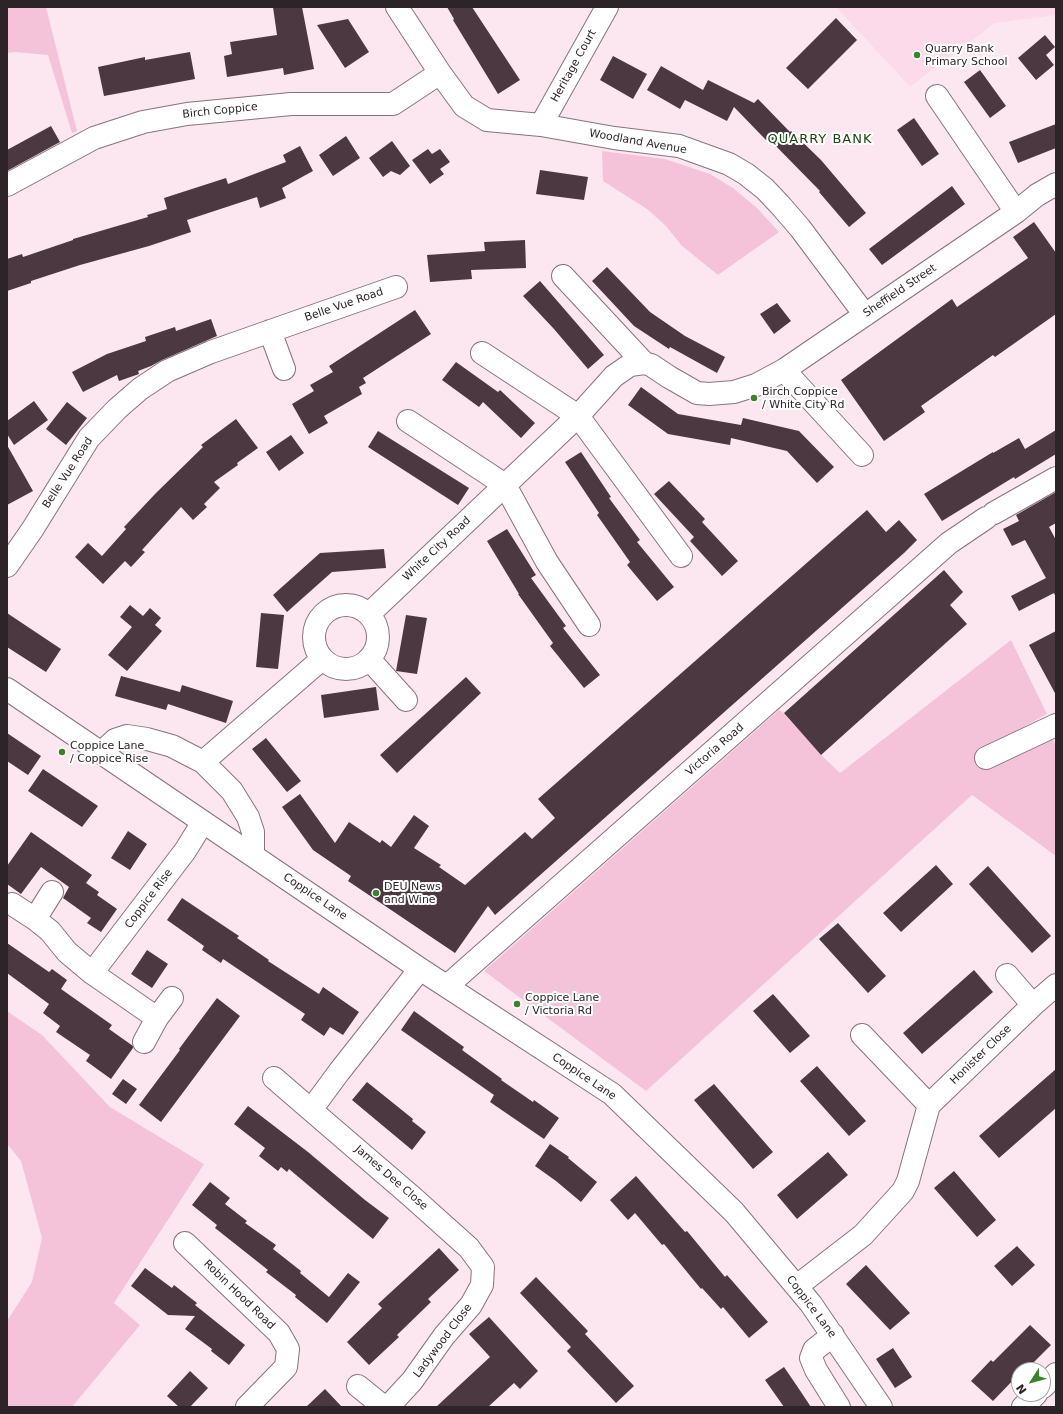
<!DOCTYPE html>
<html>
<head>
<meta charset="utf-8">
<style>
  body { margin:0 }
  #map { position:relative; width:1063px; height:1414px; overflow:hidden; background:#fce7f0; font-family:"DejaVu Sans",sans-serif }
  canvas { display:block }
  .frame { position:absolute; inset:0; border:8px solid #2d2428; pointer-events:none }
  .north { position:absolute; left:1011px; top:1362px; width:40px; height:40px; box-sizing:border-box; background:#fff; border:1px solid #aba7a9; border-radius:50%; rotate:234deg; font-size:11px; font-weight:700; line-height:16px; text-align:center; color:#2d2428 }
  .north::after { content:''; display:block; margin:auto; width:14px; height:18px; background:#3b8329; clip-path:polygon(50% 0,100% 100%,50% 72%,0 100%) }
</style>
</head>
<body>
<div id="map">
<canvas width="1063" height="1414"></canvas>
<div class="frame"></div>
<div class="north">N</div>
</div>
<script>
const ctx = document.querySelector('canvas').getContext('2d');
ctx.lineJoin = 'round';
function paint(path, color) { ctx.fillStyle = color; ctx.fill(path, 'evenodd'); }
const shape = rows => new Path2D(rows.map(r => 'M' + r).join(''));
function stroke(path, color, width, dash) { ctx.strokeStyle = color; ctx.lineWidth = width; ctx.lineCap = dash ? 'butt' : 'round'; ctx.setLineDash(dash || []); ctx.stroke(path); }
function label(font, color, halo, rows, align = 'center') {
  ctx.font = font + ' "DejaVu Sans",sans-serif'; ctx.lineWidth = 4; ctx.setLineDash([]); ctx.textBaseline = 'middle'; ctx.strokeStyle = halo; ctx.fillStyle = color; for (const [text, x, y, turn = 0] of rows) {
    ctx.save(); ctx.translate(x, y); ctx.rotate((+turn || 0) * Math.PI / 180); ctx.textAlign = isNaN(turn) ? turn : align; if (halo) ctx.strokeText(text, 0, 0); ctx.fillText(text, 0, 0); ctx.restore();
  }
}
paint(shape([
  [833,7,1056,7,1056,15,995,23,910,87,838,9]
]), '#fcdae9');
paint(shape([
  [7,7,46,7,77,131,72,133,48,55,15,52,7,53],
  [602,151,665,159,710,174,733,188,757,208,779,232,718,275,681,245,666,226,647,209,603,181],
  [1011,640,1047,714,987,747,1052,738,1056,746,1056,856,972,795,646,1091,484,971,779,710,784,713,821,755,840,773],
  [7,1011,42,1035,110,1107,204,1164,114,1303,140,1325,72,1407,7,1407,7,1321,32,1282,42,1238,21,1161,7,1144]
]), '#f5c3d9');
paint(shape([
  [273,7,302,7,314,69,284,75,283,68,227,77,224,56,232,54,230,42,277,35],
  [447,7,472,7,520,80,498,94,453,20,454,19],
  [836,18,857,40,808,89,786,68],
  [348,19,369,52,345,68,317,25],
  [1045,35,1055,47,1046,55,1054,65,1036,80,1018,58],
  [190,52,195,79,104,96,98,67,145,57,145,60],
  [613,56,647,74,633,99,600,80],
  [661,66,703,90,708,80,754,103,758,99,790,132,791,131,821,160,866,213,849,227,819,192,820,191,768,138,766,140,734,107,727,121,685,100,680,109,647,90],
  [980,70,1006,106,990,118,964,82],
  [914,118,939,154,922,166,897,130],
  [1056,124,1056,148,1018,163,1009,142],
  [51,126,60,142,7,171,7,150],
  [346,136,360,158,333,176,319,155],
  [392,141,410,166,400,175,391,171,383,177,369,158],
  [300,146,313,171,282,188,286,198,260,208,257,197,187,220,191,232,149,246,80,265,31,281,31,283,7,291,7,259,22,254,23,257,73,240,73,239,148,217,147,215,167,209,164,198,226,178,228,184,286,162,283,155],
  [428,149,432,154,440,149,450,162,440,169,444,174,430,184,412,160],
  [540,170,588,177,584,200,536,194],
  [952,186,965,204,882,265,869,249],
  [1034,222,1056,253,1056,314,995,357,993,355,921,406,925,412,884,441,841,380,952,299,957,307,1028,258,1013,237],
  [525,240,526,268,471,270,472,279,430,282,427,255,485,251,484,242],
  [607,267,650,312,685,336,725,357,717,373,670,347,669,349,634,326,592,281],
  [540,281,604,355,588,369,554,329,523,296],
  [777,303,791,321,774,334,760,314],
  [415,310,431,334,363,378,366,383,359,387,362,394,324,416,328,423,309,434,292,404,314,391,310,385,333,372,329,366],
  [211,319,217,336,162,360,151,366,138,371,139,374,119,381,117,375,83,392,72,372,107,354,146,341,145,337,175,327,176,331],
  [456,362,498,392,500,390,535,423,521,438,483,402,479,407,442,380],
  [641,387,678,414,741,425,743,418,799,431,834,467,817,483,787,451,731,438,730,445,668,434,628,405],
  [34,401,48,420,14,445,7,434,7,421],
  [67,402,87,418,66,445,46,429],
  [236,419,258,448,237,463,238,465,214,482,220,488,204,504,207,507,193,520,181,507,142,550,145,552,131,567,125,561,103,584,75,557,88,543,102,556,126,529,124,527,156,493,203,447,201,445],
  [1056,430,1056,454,1015,479,1014,477,942,521,924,494,993,452,993,453,1019,438,1025,449],
  [378,431,469,488,458,505,368,447],
  [291,435,304,453,279,471,266,452],
  [7,445,33,491,7,505],
  [581,452,611,497,609,498,640,540,637,542,674,587,657,601,627,565,630,562,597,515,599,513,565,462],
  [669,481,705,519,702,522,738,561,722,576,690,541,694,537,654,494],
  [1056,492,1056,523,1049,527,1056,540,1056,598,1054,593,1019,611,1011,596,1046,578,1025,540,1012,546,1003,529,1019,521,1016,515],
  [867,510,886,532,899,520,917,540,904,553,495,915,488,906,455,953,348,881,351,876,313,850,282,807,300,794,335,843,349,822,380,843,382,840,391,847,414,815,429,826,414,848,441,865,439,867,465,885,525,832,532,839,555,818,538,799],
  [507,529,536,575,531,578,566,626,563,628,600,675,584,688,550,646,553,643,518,594,519,594,487,541],
  [384,549,386,568,332,572,287,612,273,595,320,553],
  [944,570,963,592,950,605,967,624,821,755,784,713],
  [130,605,143,616,150,608,161,618,155,625,162,631,127,671,108,655,132,627,120,617],
  [7,613,61,649,46,672,7,647],
  [261,613,284,615,278,669,256,667],
  [406,615,427,618,417,674,396,671],
  [1056,631,1056,695,1029,645],
  [121,676,180,692,182,685,233,701,226,723,168,704,166,710,115,696],
  [466,677,481,693,397,773,380,755],
  [376,687,379,710,324,718,321,695],
  [7,733,41,756,28,775,7,761],
  [266,738,301,781,287,792,252,749],
  [43,769,98,806,82,827,28,791],
  [128,831,147,844,130,870,111,858],
  [31,832,92,875,86,883,99,892,97,895,117,909,101,932,87,923,91,918,63,898,69,887,41,867,21,894,7,884,7,866],
  [936,865,953,884,901,932,883,913],
  [988,866,1051,936,1032,953,969,884],
  [182,898,239,936,237,938,269,960,268,961,319,994,323,987,359,1012,343,1035,330,1027,324,1036,301,1020,305,1014,223,959,221,963,202,950,204,946,167,920],
  [838,923,886,976,868,993,819,939],
  [7,943,49,972,52,969,67,980,61,989,112,1025,109,1029,133,1046,133,1048,111,1079,86,1061,90,1055,56,1032,60,1026,43,1013,49,1004,7,973],
  [147,950,168,964,152,988,131,974],
  [974,970,993,992,922,1054,903,1033],
  [773,994,810,1036,790,1053,753,1011],
  [217,998,240,1016,161,1122,139,1105,180,1050,179,1049],
  [414,1011,464,1047,462,1050,502,1079,501,1080,533,1102,534,1100,559,1118,544,1139,490,1102,494,1095,401,1030],
  [817,1066,866,1121,849,1136,800,1081],
  [1056,1069,1056,1108,999,1158,979,1136],
  [123,1079,137,1089,126,1104,112,1094],
  [367,1082,413,1119,412,1121,426,1132,412,1150,352,1100],
  [714,1084,773,1152,753,1169,694,1100],
  [248,1106,308,1152,365,1200,389,1218,373,1239,340,1212,289,1169,287,1172,281,1167,278,1171,259,1156,265,1148,234,1124],
  [550,1144,569,1157,568,1158,597,1182,581,1202,556,1181,535,1166],
  [828,1152,848,1175,797,1219,777,1195],
  [954,1171,996,1220,977,1237,934,1188],
  [636,1176,685,1232,687,1231,725,1277,727,1275,768,1322,749,1338,723,1307,721,1309,702,1288,701,1289,664,1244,662,1245,635,1213,628,1220,610,1200],
  [210,1182,230,1198,225,1204,247,1221,245,1223,276,1245,273,1249,301,1271,300,1273,329,1297,348,1273,360,1282,327,1323,295,1297,296,1295,266,1272,268,1270,215,1228,217,1225,192,1205],
  [1017,1246,1035,1265,1012,1286,994,1266],
  [439,1248,459,1270,428,1299,431,1302,397,1335,399,1337,369,1365,347,1342,382,1308,378,1304],
  [866,1265,910,1313,890,1330,846,1284],
  [145,1268,172,1288,174,1285,197,1303,195,1305,245,1345,229,1365,211,1351,212,1349,185,1329,195,1316,168,1315,131,1286],
  [536,1277,588,1331,585,1334,634,1386,616,1403,567,1351,571,1347,520,1293],
  [489,1317,538,1371,520,1389,514,1383,488,1407,436,1407,490,1357,469,1334],
  [1030,1325,1051,1345,1026,1370,1019,1370,1019,1374,993,1401,971,1381,991,1360,993,1362],
  [893,1348,912,1377,895,1388,876,1359],
  [784,1367,797,1386,811,1407,784,1407,765,1380],
  [190,1371,208,1388,190,1407,179,1407,167,1396],
  [325,1389,342,1407,306,1407]
]), '#4c3841');
const minor = shape([
  [397,7,440,73,464,106,487,120,541,125,614,138,679,146,729,164,746,174,765,189,781,206,800,228,865,315],
  [937,96,1016,212],
  [541,125,607,7],
  [7,185,94,138,143,122,187,114,291,104,393,104,440,73],
  [563,276,644,363],
  [270,331,284,369],
  [482,353,578,416,681,556],
  [784,370,862,455],
  [408,421,505,485,547,562,589,625],
  [994,513,1056,478],
  [7,566,32,530,89,438,117,409,140,389,167,371,211,352,396,287],
  '314 637a32 32 0 1 1 64 0a32 32 0 1 1-64 0Z',
  [369,614,578,416,614,376,630,365,644,363,651,365,669,377,697,393,709,394,734,392,756,385,784,370,1016,212,1037,195,1056,184],
  [369,659,406,700],
  [7,689,420,969,612,1094,734,1212,811,1304,881,1407],
  [101,753,115,740,127,736,147,739,172,746,203,762,232,791,248,817,253,832,253,855],
  [986,758,1056,725],
  [203,762,322,659],
  [12,904,35,919,50,931,67,952,92,973,157,1018],
  [35,919,52,892],
  [92,973,185,851,203,822],
  [1007,975,1033,1005],
  [447,986,949,543,986,518],
  [862,1035,929,1105],
  [144,1042,157,1018,172,998],
  [274,1078,311,1110],
  [185,1243,279,1333,288,1349,286,1367,247,1407],
  [797,1286,863,1235,903,1191,908,1181,929,1105,1033,1005,1056,985],
  [833,1335,814,1350,811,1358,816,1370,839,1407],
  [358,1386,384,1407],
  [1043,1387,1056,1374],
  [388,1407,412,1381,444,1336,471,1305,482,1285,483,1267,469,1248,411,1196,311,1110,339,1072,420,969],
  [1023,1407,1036,1394]
]);
stroke(minor, '#88727c', 24);
stroke(minor, '#fff', 22);
for (const [x, y, r, color] of [
  [917,55,4,"#3b8329"],
  [754,398,4,"#3b8329"],
  [62,752,4,"#3b8329"],
  [376,893,4,"#3b8329"],
  [517,1004,4,"#3b8329"]
]) { const dot = new Path2D(); dot.arc(x, y, r, 0, 2 * Math.PI); ctx.fillStyle = color; ctx.fill(dot); stroke(dot, '#fff', 1.5); }
label('11px', '#2d2428', '#fff', [
  ["Quarry Bank",925,49],
  ["Primary School",925,62],
  ["Birch Coppice",762,392],
  ["/ White City Rd",762,405],
  ["Coppice Lane",70,746],
  ["/ Coppice Rise",70,759],
  ["DEU News",384,887],
  ["and Wine",384,900],
  ["Coppice Lane",525,998],
  ["/ Victoria Rd",525,1011]
], 'left');
label('11px', '#2d2428', '#fff', [
  ["Heritage Court",574,66,-61],
  ["Birch Coppice",220,111,-6],
  ["Woodland Avenue",638,142,10],
  ["Sheffield Street",900,291,-34],
  ["Belle Vue Road",344,305,-19],
  ["Belle Vue Road",68,473,-57],
  ["White City Road",437,549,-43],
  ["Victoria Road",715,750,-41],
  ["Coppice Lane",315,897,34],
  ["Coppice Rise",149,899,-53],
  ["Honister Close",981,1055,-44],
  ["Coppice Lane",584,1077,34],
  ["James Dee Close",391,1178,41],
  ["Robin Hood Road",239,1295,44],
  ["Coppice Lane",811,1307,53],
  ["Ladywood Close",443,1341,-53]
]);
ctx.letterSpacing = '1px';
label('13px', '#19470d', '#fff', [
  ["QUARRY BANK",820,140]
]);
ctx.letterSpacing = '0px';
</script>
</body>
</html>
